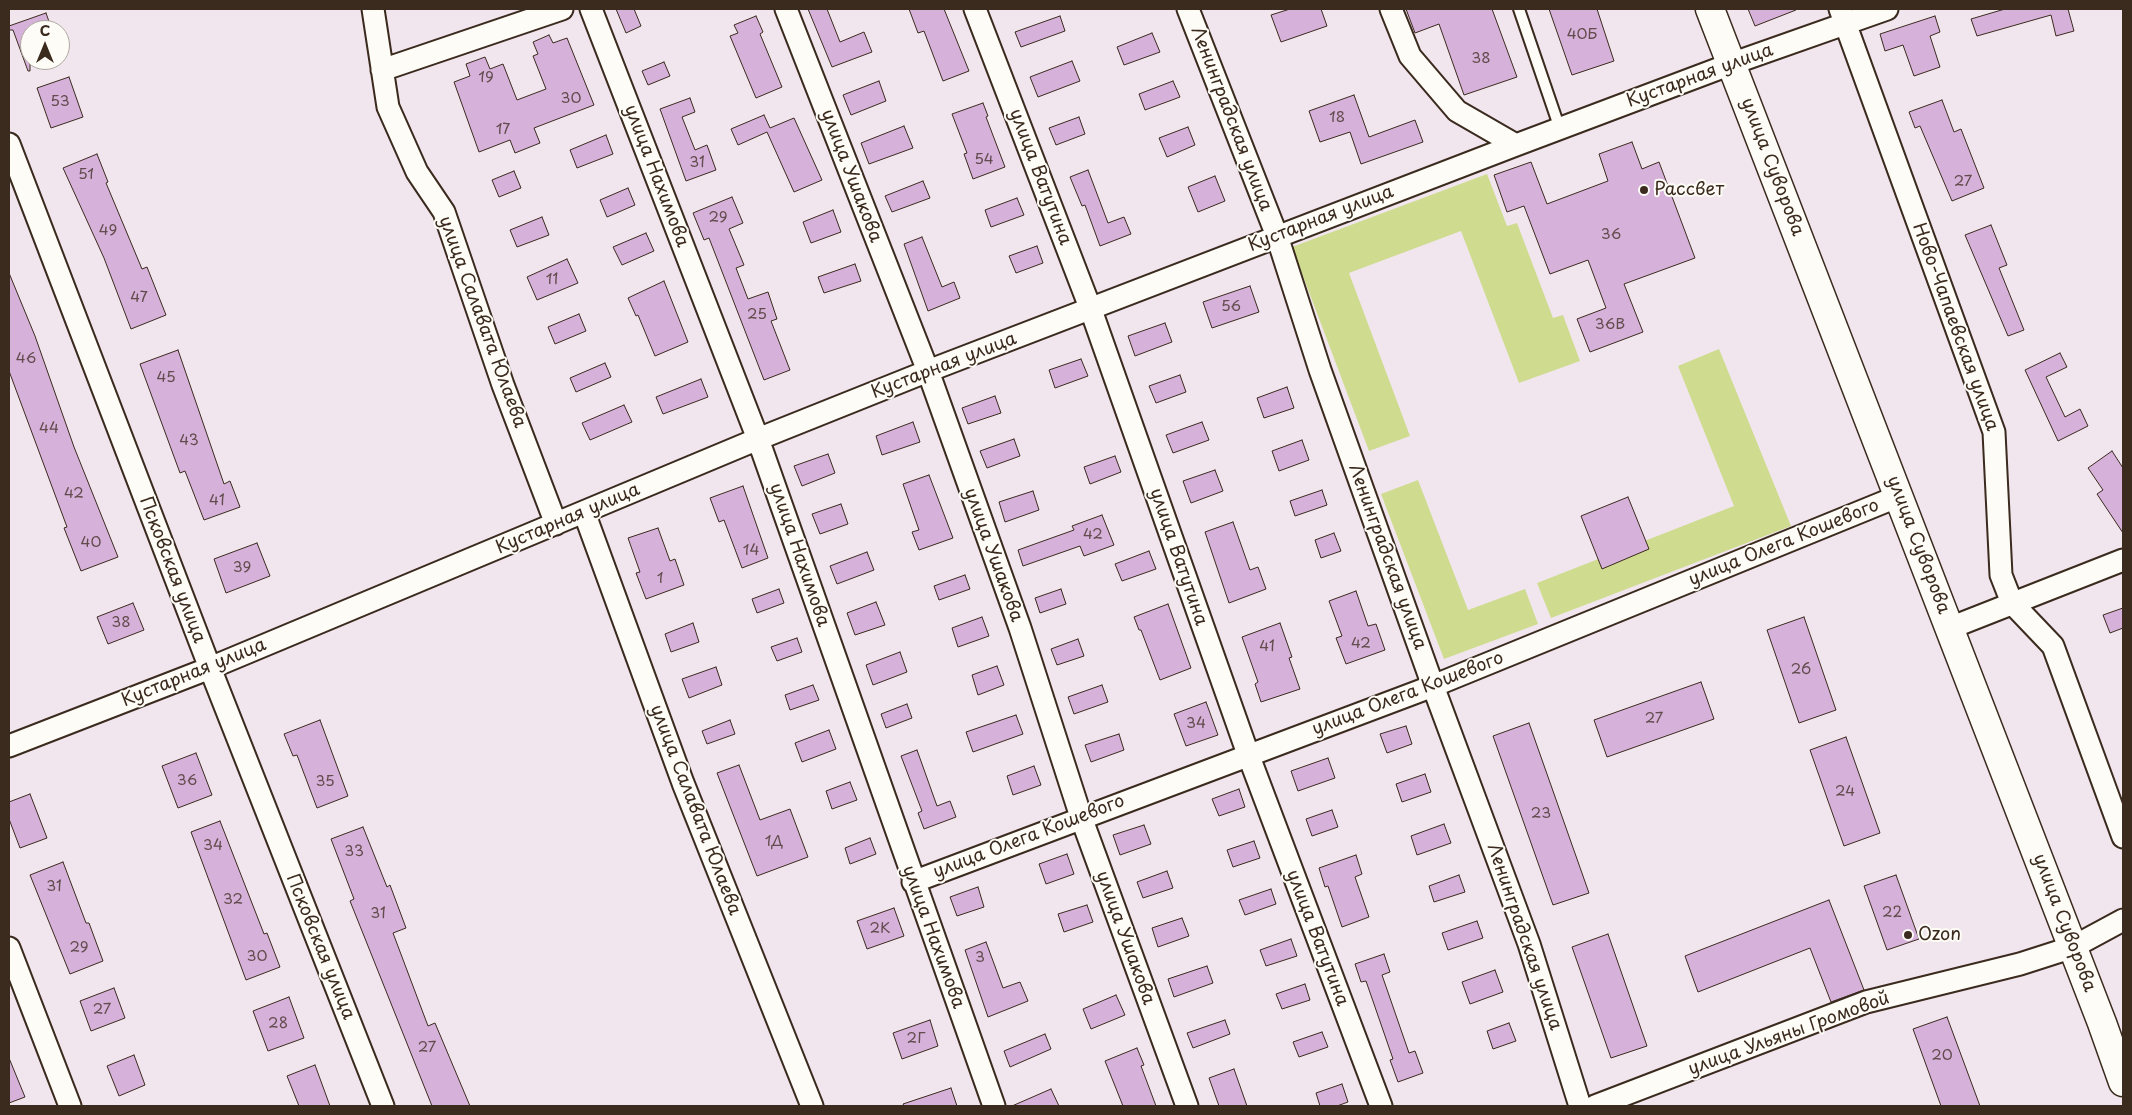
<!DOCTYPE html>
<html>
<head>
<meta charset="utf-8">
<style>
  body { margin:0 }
  #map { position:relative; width:2132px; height:1115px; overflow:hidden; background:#f1e6ee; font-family:"Playpen Sans",sans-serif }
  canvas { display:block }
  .frame { position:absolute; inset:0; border:10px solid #3b2a1e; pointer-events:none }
  .north { position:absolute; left:20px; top:20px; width:50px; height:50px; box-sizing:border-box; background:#fdfcf7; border:1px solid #afa8a0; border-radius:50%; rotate:0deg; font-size:14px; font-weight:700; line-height:20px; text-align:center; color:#3b2a1e }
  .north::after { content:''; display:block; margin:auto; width:18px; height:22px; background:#3b2a1e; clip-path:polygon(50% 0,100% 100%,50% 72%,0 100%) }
</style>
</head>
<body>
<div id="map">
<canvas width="2132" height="1115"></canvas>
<div class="frame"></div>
<div class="north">С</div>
</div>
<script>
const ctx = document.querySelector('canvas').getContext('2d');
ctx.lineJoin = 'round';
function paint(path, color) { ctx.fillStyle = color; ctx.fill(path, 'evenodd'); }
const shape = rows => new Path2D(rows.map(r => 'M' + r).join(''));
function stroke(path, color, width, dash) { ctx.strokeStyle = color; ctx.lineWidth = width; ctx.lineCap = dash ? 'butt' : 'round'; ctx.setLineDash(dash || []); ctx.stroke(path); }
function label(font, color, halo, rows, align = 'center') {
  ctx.font = font + ' "Playpen Sans",sans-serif'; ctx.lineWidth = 4; ctx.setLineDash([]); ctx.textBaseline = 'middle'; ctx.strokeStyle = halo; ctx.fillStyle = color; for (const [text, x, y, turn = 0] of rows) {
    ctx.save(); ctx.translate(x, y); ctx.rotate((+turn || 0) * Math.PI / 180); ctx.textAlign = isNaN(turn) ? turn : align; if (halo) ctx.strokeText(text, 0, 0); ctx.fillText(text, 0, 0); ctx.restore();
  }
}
paint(shape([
  [1487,174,1507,226,1517,223,1553,318,1563,315,1580,361,1519,383,1461,231,1349,273,1410,436,1369,451,1292,247],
  [1719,349,1791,526,1551,618,1537,583,1734,506,1678,366],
  [1418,480,1468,610,1525,589,1538,624,1444,659,1381,494]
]), '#cfdc90');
const building = shape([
  [616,9,634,9,641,26,626,33,616,9],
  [808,9,827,9,840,42,864,32,872,52,832,67,808,9],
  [909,9,944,9,969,71,943,81,924,31,918,33,909,9],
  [1290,9,1321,9,1327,26,1281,42,1271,15,1290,9],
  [1406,9,1492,9,1517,77,1464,95,1439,24,1415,33,1406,9],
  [1549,9,1597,9,1614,61,1572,75,1549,9],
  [1748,9,1796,9,1796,10,1755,26,1748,9],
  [2005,9,2068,9,2074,31,2056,36,2051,15,1977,36,1971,19,2005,9],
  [46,13,52,30,30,30,30,71,28,71,13,30,9,30,9,26,46,13],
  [756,16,763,32,760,34,782,87,756,98,730,36,738,33,734,25,756,16],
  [1060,16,1065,31,1021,47,1015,32,1060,16],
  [1935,16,1940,32,1930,36,1940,67,1914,76,1903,45,1885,51,1880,34,1935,16],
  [1152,33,1160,52,1124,65,1117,47,1152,33],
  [549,35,553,43,567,38,594,105,534,128,540,143,515,153,510,140,479,152,454,82,470,76,466,64,485,57,490,69,503,64,517,100,546,89,533,56,538,54,533,42,549,35],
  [1072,61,1080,81,1038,97,1030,77,1072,61],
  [664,62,670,76,648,85,642,71,664,62],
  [69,77,83,117,51,128,37,88,69,77],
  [879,81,886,101,851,115,843,95,879,81],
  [1173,81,1180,97,1145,110,1139,94,1173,81],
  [1354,95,1369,137,1415,120,1423,142,1361,164,1350,132,1320,142,1309,111,1354,95],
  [690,98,695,112,682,117,695,150,707,145,716,170,686,181,660,109,690,98],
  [1942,100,1954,132,1961,129,1984,188,1952,201,1920,126,1915,128,1909,112,1942,100],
  [983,103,988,116,986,117,1005,167,973,179,964,154,967,153,952,114,983,103],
  [764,115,770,128,794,118,822,180,794,192,767,132,738,145,731,129,764,115],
  [1079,117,1085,134,1056,145,1049,128,1079,117],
  [904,126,913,148,869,164,861,143,904,126],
  [1188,127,1195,145,1167,157,1159,138,1188,127],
  [606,135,613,154,577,168,570,150,606,135],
  [1632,142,1642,169,1659,162,1695,258,1624,284,1643,332,1590,352,1577,319,1606,308,1588,260,1550,274,1524,206,1507,212,1494,175,1531,162,1547,204,1608,181,1599,154,1632,142],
  [97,154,108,182,106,183,142,269,147,267,166,315,131,329,104,258,63,168,97,154],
  [1088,170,1108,223,1124,217,1131,234,1100,246,1085,205,1082,206,1070,177,1088,170],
  [514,171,521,188,499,197,492,180,514,171],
  [1215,176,1225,201,1198,212,1188,187,1215,176],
  [923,181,930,198,892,212,885,196,923,181],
  [628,188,635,205,607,217,600,200,628,188],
  [732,197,743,223,729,229,744,265,736,268,748,299,768,292,777,319,771,321,790,370,764,380,709,238,704,240,693,213,732,197],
  [1017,198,1024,215,991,227,985,210,1017,198],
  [833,210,841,232,811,243,803,222,833,210],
  [542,217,549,235,517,247,510,230,542,217],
  [1991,225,2007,265,1999,268,2024,330,2008,336,1965,235,1991,225],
  [646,233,654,251,622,265,613,247,646,233],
  [922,237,942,287,954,282,960,298,928,311,904,244,922,237],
  [1037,246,1043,263,1016,273,1009,256,1037,246],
  [567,259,578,283,537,300,527,277,567,259],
  [855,264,861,281,824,293,818,277,855,264],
  [9,273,35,336,74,447,118,557,81,571,64,528,67,527,9,371,9,273],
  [664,281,688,342,655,356,638,315,636,316,628,298,664,281],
  [1250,286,1259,312,1212,328,1203,302,1250,286],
  [579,314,586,331,555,344,548,327,579,314],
  [1165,323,1172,342,1135,356,1128,336,1165,323],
  [178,350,224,484,230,481,240,507,204,520,185,471,180,473,140,364,178,350],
  [2060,353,2067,367,2046,377,2065,417,2080,409,2088,426,2058,441,2025,370,2060,353],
  [1081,359,1088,376,1055,388,1049,370,1081,359],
  [605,363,611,377,576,392,570,378,605,363],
  [1180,375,1186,392,1156,403,1149,386,1180,375],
  [701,379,708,397,663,414,656,397,701,379],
  [1287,387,1294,408,1264,418,1257,398,1287,387],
  [995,396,1001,413,968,424,962,408,995,396],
  [624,405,632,422,590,440,582,423,624,405],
  [913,422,920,442,882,455,876,436,913,422],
  [1202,422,1209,440,1173,453,1166,435,1202,422],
  [1014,439,1020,456,987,468,980,451,1014,439],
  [1302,440,1309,460,1279,471,1272,451,1302,440],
  [2112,451,2123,468,2123,533,2097,494,2103,490,2088,468,2112,451],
  [828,454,835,473,802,486,794,466,828,454],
  [1115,456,1121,472,1090,484,1084,467,1115,456],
  [1215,470,1223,491,1191,503,1183,481,1215,470],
  [929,475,953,538,919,550,912,532,919,530,903,484,929,475],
  [743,486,768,558,742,568,724,520,719,522,710,498,743,486],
  [1322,490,1327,505,1295,516,1290,501,1322,490],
  [1033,491,1039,510,1005,522,999,502,1033,491],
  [1628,497,1649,549,1602,569,1581,516,1628,497],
  [841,504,848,524,820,534,812,514,841,504],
  [1102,515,1114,545,1084,556,1080,546,1023,566,1018,550,1074,530,1072,526,1102,515],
  [1233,522,1250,570,1258,567,1266,589,1229,603,1205,532,1233,522],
  [658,528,670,561,675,559,684,585,646,599,636,573,640,572,628,538,658,528],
  [1334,533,1341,551,1321,558,1315,540,1334,533],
  [257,543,270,576,226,593,214,559,257,543],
  [1149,551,1156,569,1122,581,1115,564,1149,551],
  [867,552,874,570,837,584,830,566,867,552],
  [965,575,970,589,939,600,934,586,965,575],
  [779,589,784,603,757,613,752,599,779,589],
  [1061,589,1066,604,1040,613,1035,598,1061,589],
  [1356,591,1368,626,1376,624,1385,650,1346,664,1336,638,1342,636,1329,601,1356,591],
  [876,602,885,625,855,635,847,613,876,602],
  [133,603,144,630,108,644,97,617,133,603],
  [1168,604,1191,668,1160,680,1141,630,1139,630,1134,617,1168,604],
  [2123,608,2123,628,2110,633,2103,615,2123,608],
  [982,617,989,636,958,647,952,628,982,617],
  [1804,617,1836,710,1799,723,1767,630,1804,617],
  [693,623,699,642,671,652,665,634,693,623],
  [1280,623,1292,657,1289,658,1300,689,1261,702,1255,684,1258,682,1242,637,1280,623],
  [797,638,802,652,777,661,771,647,797,638],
  [1078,639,1084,656,1057,665,1051,649,1078,639],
  [900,652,907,672,873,685,866,665,900,652],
  [997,666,1004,685,978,695,972,675,997,666],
  [716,667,722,685,689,698,682,679,716,667],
  [1701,682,1714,719,1607,757,1594,720,1701,682],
  [813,685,819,700,790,710,785,695,813,685],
  [1102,685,1108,702,1074,714,1068,697,1102,685],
  [1206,702,1218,735,1186,746,1174,714,1206,702],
  [907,704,912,718,886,728,881,714,907,704],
  [1016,715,1023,734,973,752,966,732,1016,715],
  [320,720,348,796,317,808,297,755,293,756,284,734,320,720],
  [730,720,735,734,707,744,702,731,730,720],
  [1529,723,1589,893,1553,905,1493,736,1529,723],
  [1406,726,1412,744,1387,753,1380,734,1406,726],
  [829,730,836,749,802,762,795,743,829,730],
  [1119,734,1124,750,1091,762,1085,745,1119,734],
  [1846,737,1880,833,1844,846,1810,750,1846,737],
  [917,750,937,806,950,801,956,817,924,829,918,813,922,811,901,756,917,750],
  [196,753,212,795,178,808,162,766,196,753],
  [1328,758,1335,778,1298,791,1291,771,1328,758],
  [739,765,760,820,790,809,808,857,757,876,717,773,739,765],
  [1034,766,1041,785,1013,795,1007,776,1034,766],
  [1425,774,1431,792,1402,802,1396,784,1425,774],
  [850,782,857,800,832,809,826,791,850,782],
  [1239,789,1245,807,1219,816,1212,799,1239,789],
  [30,794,47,838,20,848,9,819,9,802,30,794],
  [1332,810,1338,827,1312,836,1306,819,1332,810],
  [220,821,264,934,267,933,280,967,246,980,191,832,220,821],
  [1444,824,1451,843,1417,855,1411,836,1444,824],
  [1144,825,1151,844,1120,855,1113,835,1144,825],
  [363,827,387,887,390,885,406,928,393,933,428,1026,435,1023,470,1106,432,1106,350,901,354,899,331,839,363,827],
  [870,838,876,854,850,864,845,848,870,838],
  [1254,841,1260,858,1233,867,1227,850,1254,841],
  [1067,854,1074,874,1046,884,1039,864,1067,854],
  [1356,855,1362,874,1355,877,1369,917,1342,927,1328,886,1325,887,1319,868,1356,855],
  [63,862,86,923,89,923,103,961,70,974,30,875,63,862],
  [1167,871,1173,888,1143,898,1137,882,1167,871],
  [1459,875,1465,892,1434,902,1429,886,1459,875],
  [1896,875,1919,939,1887,950,1864,886,1896,875],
  [978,887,984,907,957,916,950,897,978,887],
  [1271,889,1276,904,1245,915,1239,900,1271,889],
  [1829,900,1864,990,1831,1002,1810,948,1698,992,1685,956,1829,900],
  [1087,905,1093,922,1064,932,1058,914,1087,905],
  [894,908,904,936,867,949,857,921,894,908],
  [1182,918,1189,936,1158,947,1152,928,1182,918],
  [1477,921,1483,938,1448,950,1442,933,1477,921],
  [1608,934,1647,1046,1611,1058,1572,947,1608,934],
  [1291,939,1297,956,1266,966,1260,950,1291,939],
  [986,942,1003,988,1020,982,1028,1001,988,1017,965,950,986,942],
  [1384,954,1390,972,1382,975,1409,1053,1415,1051,1423,1073,1398,1082,1390,1060,1393,1059,1366,981,1361,982,1355,964,1384,954],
  [1207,966,1213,983,1174,997,1168,979,1207,966],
  [1495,970,1503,992,1470,1004,1462,982,1495,970],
  [1305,984,1310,1000,1282,1009,1276,994,1305,984],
  [114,988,125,1018,91,1031,80,1001,114,988],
  [1116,995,1125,1015,1091,1029,1083,1009,1116,995],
  [289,997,304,1038,268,1051,253,1011,289,997],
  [1947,1017,1980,1106,1941,1106,1913,1029,1947,1017],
  [930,1020,938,1046,902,1059,893,1033,930,1020],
  [1225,1020,1230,1034,1193,1048,1187,1033,1225,1020],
  [1509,1023,1516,1041,1493,1049,1487,1031,1509,1023],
  [1322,1032,1328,1047,1299,1057,1293,1042,1322,1032],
  [1045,1034,1051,1049,1010,1067,1004,1051,1045,1034],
  [1137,1048,1144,1065,1141,1066,1156,1106,1123,1106,1105,1061,1137,1048],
  [134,1055,145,1085,119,1096,107,1066,134,1055],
  [9,1058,25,1097,9,1103,9,1058],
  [315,1065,330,1106,299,1106,287,1076,315,1065],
  [1234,1069,1247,1106,1219,1106,1209,1078,1234,1069],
  [1342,1084,1348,1102,1337,1106,1320,1106,1316,1093,1342,1084],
  [951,1088,957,1106,904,1106,903,1104,951,1088],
  [1051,1089,1059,1106,1012,1106,1051,1089]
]);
paint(building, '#d6b1da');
stroke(building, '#3b2a1e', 1);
const service = shape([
  [1519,9,1560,129]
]);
const minor = shape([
  [373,9,388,107,417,172,444,212,503,385,556,524],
  [591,9,758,439,994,1106],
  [786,9,928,371,1020,628,1081,817,1187,1106],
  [975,9,1091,310,1248,754,1381,1106],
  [1188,9,1277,236,1320,370,1433,686,1529,944,1580,1106],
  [1391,9,1410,56,1457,111,1516,145],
  [1840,9,1994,432,2001,575,2012,603,2053,646,2123,837],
  [382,70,562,9],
  [9,144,210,668,383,1106],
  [584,512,683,783,812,1106],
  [1950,628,2123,560],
  [9,746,210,668,758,439,928,371,1516,145,1731,64,1887,9],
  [913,882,1433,686,1899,496],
  [9,948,70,1106],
  [1595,1106,1866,1002,2020,964,2073,947,2123,920]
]);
const primary = shape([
  [1710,9,2102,1023,2123,1082]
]);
stroke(service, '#3b2a1e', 14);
stroke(minor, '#3b2a1e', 25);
stroke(primary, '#3b2a1e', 31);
stroke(service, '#fdfcf7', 10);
stroke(minor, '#fdfcf7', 21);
stroke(primary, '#fdfcf7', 28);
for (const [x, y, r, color] of [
  [1644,190,5,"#3b2a1e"],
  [1908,935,5,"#3b2a1e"]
]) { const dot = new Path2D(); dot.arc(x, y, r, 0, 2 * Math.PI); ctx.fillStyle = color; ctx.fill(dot); stroke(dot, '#fdfcf7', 2); }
label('15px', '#624c4d', null, [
  ["40Б",1582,35],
  ["38",1481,59],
  ["19",486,78],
  ["30",571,99],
  ["53",60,102],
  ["18",1337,118],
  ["17",503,130],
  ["54",984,160],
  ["31",697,163],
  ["51",86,175],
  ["27",1963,182],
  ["29",718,218],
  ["49",108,231],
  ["36",1611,235],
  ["11",552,280],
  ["47",139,298],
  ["56",1231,307],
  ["25",757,315],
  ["36В",1610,325],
  ["46",26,359],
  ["45",166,378],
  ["44",49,429],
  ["43",189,441],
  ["42",74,494],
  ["41",217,501],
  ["42",1093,535],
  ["40",91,543],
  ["14",751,551],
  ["39",242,568],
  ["1",660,579],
  ["38",121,623],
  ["42",1361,644],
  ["41",1267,647],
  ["26",1801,670],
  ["27",1654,719],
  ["34",1196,724],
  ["36",187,781],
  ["35",325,782],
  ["24",1845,792],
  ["23",1541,814],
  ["1Д",774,842],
  ["34",213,846],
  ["33",354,852],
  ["31",54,887],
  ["32",233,900],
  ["22",1892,913],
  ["31",378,914],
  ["2К",880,929],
  ["29",79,948],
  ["30",257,957],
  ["3",980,958],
  ["27",102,1010],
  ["28",278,1024],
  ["2Г",916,1039],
  ["27",427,1048],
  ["20",1942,1056]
]);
label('18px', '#3b2a1e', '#fdfcf7', [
  ["Кустарная улица",1700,76,-20],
  ["Ленинградская улица",1231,119,69],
  ["улица Суворова",1772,167,69],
  ["улица Нахимова",656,176,69],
  ["улица Ушакова",851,176,69],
  ["улица Ватутина",1040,177,69],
  ["Кустарная улица",1321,219,-21],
  ["улица Салавата Юлаева",482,322,70],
  ["Ново-Чапаевская улица",1955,327,70],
  ["Кустарная улица",944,366,-21],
  ["Кустарная улица",568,519,-23],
  ["улица Олега Кошевого",1784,543,-22],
  ["улица Суворова",1918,545,69],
  ["улица Нахимова",799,555,71],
  ["улица Ушакова",993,555,70],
  ["улица Ватутина",1178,557,71],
  ["Ленинградская улица",1387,557,70],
  ["Псковская улица",172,570,69],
  ["Кустарная улица",194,673,-22],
  ["улица Олега Кошевого",1408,694,-21],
  ["улица Салавата Юлаева",695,810,69],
  ["улица Олега Кошевого",1029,837,-21],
  ["улица Суворова",2064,923,69],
  ["улица Нахимова",933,937,70],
  ["Ленинградская улица",1524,937,71],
  ["улица Ушакова",1125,938,70],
  ["улица Ватутина",1317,938,69],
  ["Псковская улица",320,947,68],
  ["улица Ульяны Громовой",1789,1034,-20]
]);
label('18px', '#3b2a1e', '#fdfcf7', [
  ["Рассвет",1654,190],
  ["Ozon",1918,935]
], 'left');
</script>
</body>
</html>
